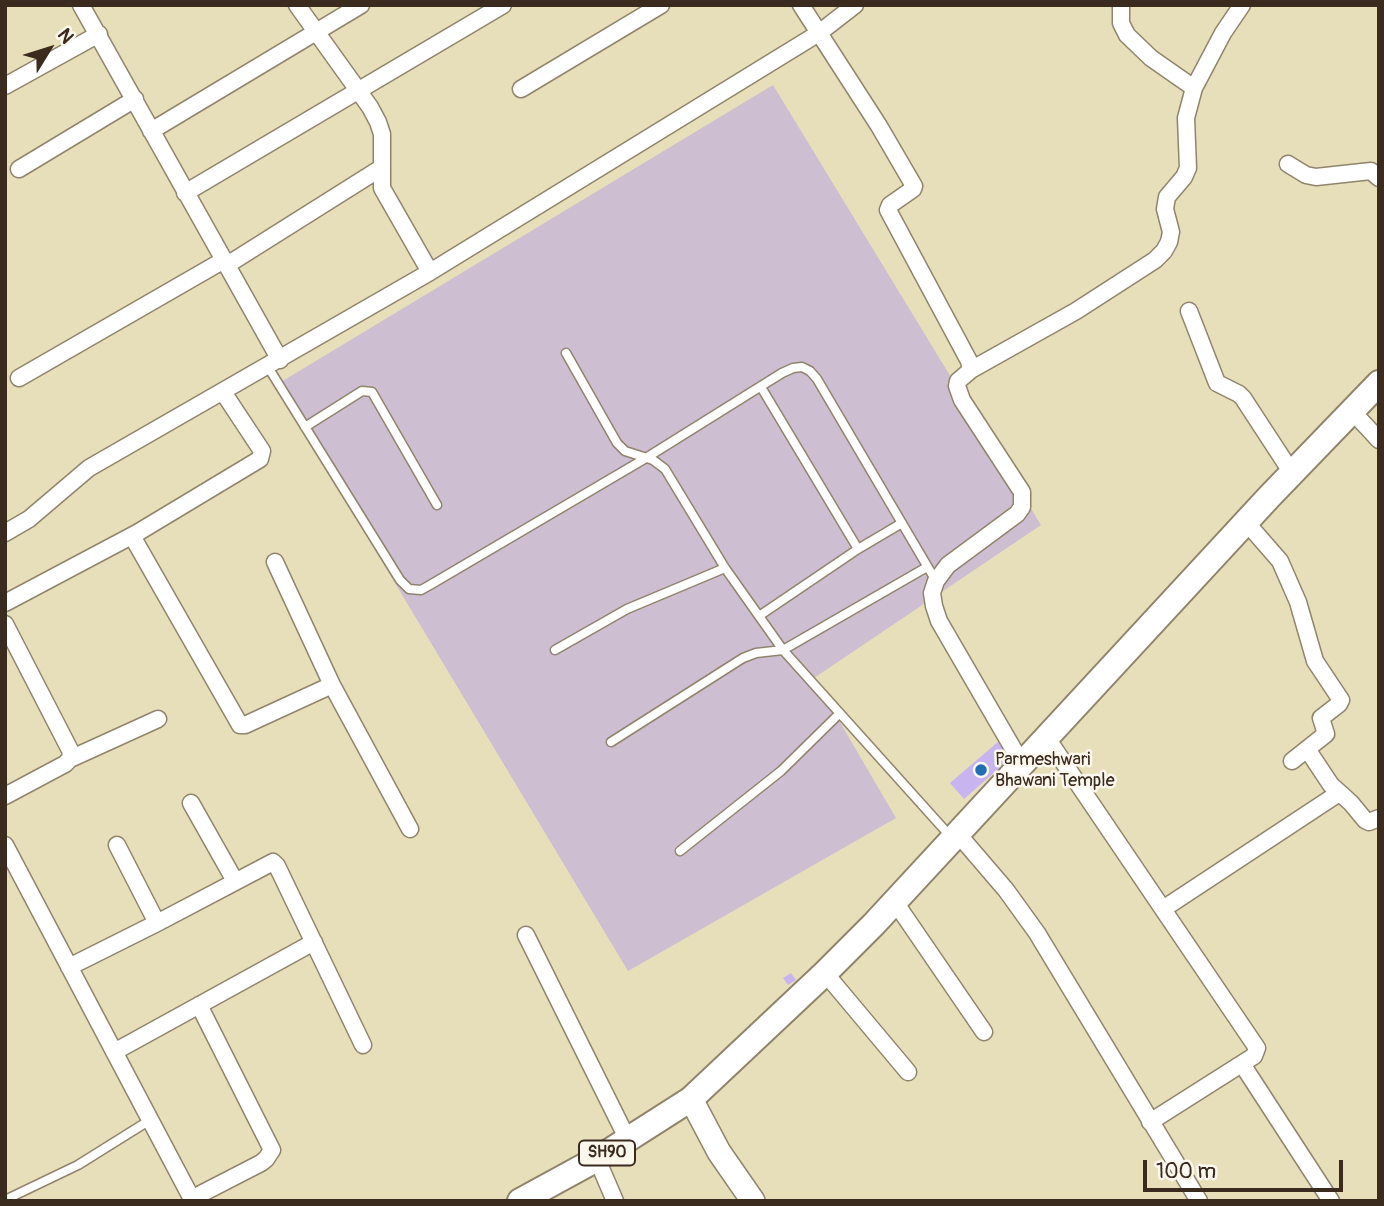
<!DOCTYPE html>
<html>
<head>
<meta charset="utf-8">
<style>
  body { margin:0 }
  #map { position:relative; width:1384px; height:1206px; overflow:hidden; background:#e7dfba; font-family:Pangolin,sans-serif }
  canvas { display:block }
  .frame { position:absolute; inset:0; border:7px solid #3b2a1e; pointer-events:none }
  .north { position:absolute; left:14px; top:14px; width:70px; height:70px; -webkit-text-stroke:5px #fbf7ec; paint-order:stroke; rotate:52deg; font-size:19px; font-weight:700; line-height:28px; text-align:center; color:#3b2a1e }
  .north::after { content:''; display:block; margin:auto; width:24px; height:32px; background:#3b2a1e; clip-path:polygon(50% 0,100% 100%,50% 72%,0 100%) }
  .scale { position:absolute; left:1143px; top:1160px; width:200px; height:32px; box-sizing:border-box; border:4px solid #3b2a1e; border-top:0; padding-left:9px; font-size:21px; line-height:24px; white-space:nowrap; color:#3b2a1e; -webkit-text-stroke:5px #fbf7ec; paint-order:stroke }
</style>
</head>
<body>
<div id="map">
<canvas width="1384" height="1206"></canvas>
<div class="frame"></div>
<div class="north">N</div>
<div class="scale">100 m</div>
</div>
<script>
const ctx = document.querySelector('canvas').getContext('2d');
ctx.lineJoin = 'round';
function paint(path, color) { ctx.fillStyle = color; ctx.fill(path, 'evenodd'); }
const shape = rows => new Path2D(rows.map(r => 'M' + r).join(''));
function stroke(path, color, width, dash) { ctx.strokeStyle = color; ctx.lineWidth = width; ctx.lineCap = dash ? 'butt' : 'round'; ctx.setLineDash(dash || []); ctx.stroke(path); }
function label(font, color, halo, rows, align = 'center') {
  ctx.font = font + ' Pangolin,sans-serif'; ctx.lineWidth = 5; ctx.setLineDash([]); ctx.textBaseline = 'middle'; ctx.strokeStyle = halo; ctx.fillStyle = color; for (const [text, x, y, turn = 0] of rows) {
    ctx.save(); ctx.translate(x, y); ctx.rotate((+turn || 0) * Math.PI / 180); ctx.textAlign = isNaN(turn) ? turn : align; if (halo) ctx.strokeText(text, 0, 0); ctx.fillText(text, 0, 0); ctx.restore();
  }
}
paint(shape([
  [773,85,1041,525,814,678,896,818,628,971,276,385]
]), '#cdbed2');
paint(shape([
  [999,741,1013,756,964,799,950,783],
  [791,973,796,980,788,985,783,978]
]), '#c8b5f0');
const lane = shape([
  [566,353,617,443,625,451,653,460,665,469,725,568,783,650,951,837],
  [268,367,400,580,409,589,421,590,430,585,646,458,782,373,793,368,802,367,810,371,817,379,936,581],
  [761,387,858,549],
  [305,427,362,391,372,392,437,505],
  [759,616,858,549,902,523],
  [555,650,627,609,725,568],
  [611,742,743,658,756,653,783,650,927,567],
  [680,851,781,771,839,714],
  [5,1200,78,1165,150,1120]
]);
const street = shape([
  [81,5,280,360],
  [297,5,370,107,378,122,382,134,382,188,430,272],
  [801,5,879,126,914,186,913,189,890,205,888,210,969,361,971,370,958,381,957,386,962,400,1022,492,1022,507,1017,514,948,565,936,581,932,593,934,606,939,621,1022,764],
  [1121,5,1121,23,1127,35,1151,58,1194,88],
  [5,86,99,34],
  [521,89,661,5],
  [151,131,361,5],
  [1288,164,1306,175,1316,177,1371,171,1379,178],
  [19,169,135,99],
  [185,193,503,5],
  [227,265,381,168],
  [1189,311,1217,383,1239,394,1243,398,1292,473],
  [969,371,1076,311,1155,260,1164,251,1169,242,1171,232,1165,209,1167,197,1184,177,1188,168,1186,118,1194,88,1223,33,1242,5],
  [19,378,224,260],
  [1352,411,1379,440],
  [1246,522,1280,561,1298,602,1315,661,1341,700,1339,704,1321,718,1326,734,1292,761],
  [5,533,29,519,89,468,430,272,819,33,855,5],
  [132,536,240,725,245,725,332,685],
  [275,562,332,685,410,829],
  [5,603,137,533,260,459,262,451,223,392],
  [5,624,71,752,70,759,65,764,5,796],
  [1047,738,1257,1048,1254,1056,1150,1122],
  [1307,749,1331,785,1351,803,1365,820,1369,822,1379,818],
  [70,759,158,719],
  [191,803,235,881],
  [958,834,1006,890,1037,933,1199,1201],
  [5,845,193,1201],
  [117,845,157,923],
  [895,902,984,1032],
  [1163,909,1339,793],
  [526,935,628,1140],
  [69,967,157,923,273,862,277,866,363,1045],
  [825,973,908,1072],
  [114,1052,314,942],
  [1242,1064,1331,1201],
  [597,1159,615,1201],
  [191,1199,261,1163,266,1159,272,1150,199,1005]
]);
const secondary = shape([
  [691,1099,719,1152,753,1201]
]);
const primary = shape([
  [520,1201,597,1159,691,1099,825,973,874,924,1269,497,1379,383]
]);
stroke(lane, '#91846c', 11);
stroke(street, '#91846c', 19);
stroke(secondary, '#91846c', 26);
stroke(primary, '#91846c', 28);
stroke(lane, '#fff', 8);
stroke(street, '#fff', 16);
stroke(secondary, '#fff', 23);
stroke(primary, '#fff', 24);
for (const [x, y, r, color] of [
  [981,770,7,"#1f6fb2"]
]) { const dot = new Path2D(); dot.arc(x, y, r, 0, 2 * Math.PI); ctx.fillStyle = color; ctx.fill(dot); stroke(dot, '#fbf7ec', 2.5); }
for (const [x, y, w] of [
  [607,1153,56]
]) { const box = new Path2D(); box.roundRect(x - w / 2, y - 12.5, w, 25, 5); ctx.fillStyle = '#fbf7ec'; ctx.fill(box); stroke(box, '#3b2a1e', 2); }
label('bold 16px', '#3b2a1e', null, [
  ["SH90",607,1153]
]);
label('18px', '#3b2a1e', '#fbf7ec', [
  ["Parmeshwari",995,760],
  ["Bhawani Temple",995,781]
], 'left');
</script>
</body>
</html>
